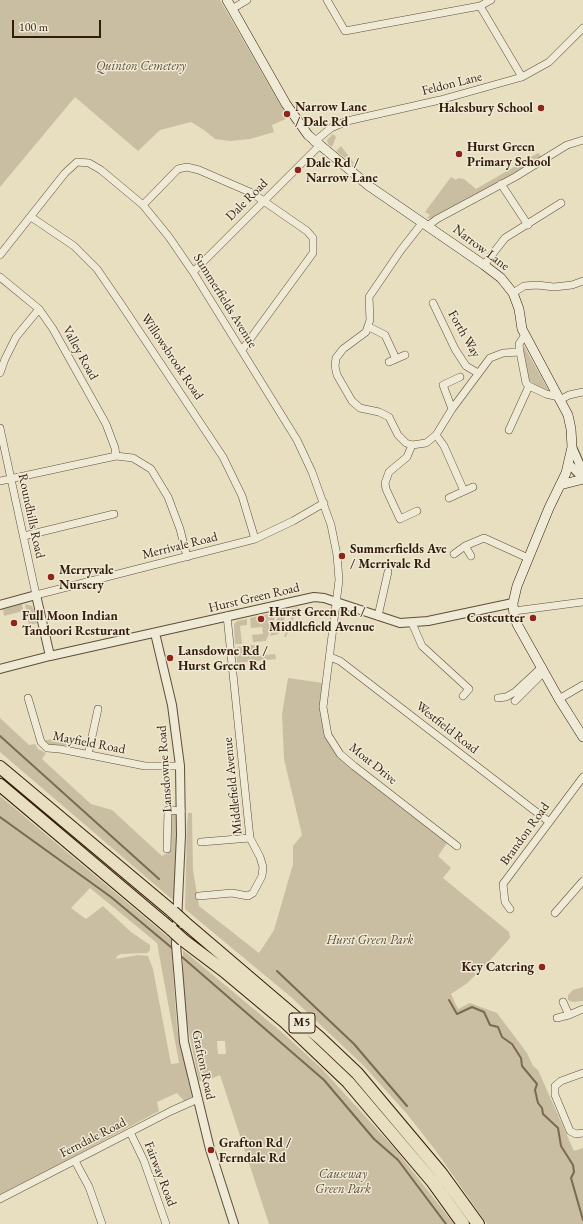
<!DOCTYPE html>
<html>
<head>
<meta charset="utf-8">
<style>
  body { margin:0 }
  #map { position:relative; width:583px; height:1224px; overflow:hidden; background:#e7dfc0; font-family:"EB Garamond",serif }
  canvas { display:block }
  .scale { position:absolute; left:12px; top:20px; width:89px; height:18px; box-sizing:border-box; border:2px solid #341c0b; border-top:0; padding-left:5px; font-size:12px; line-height:14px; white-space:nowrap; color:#341c0b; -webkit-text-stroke:3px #efead6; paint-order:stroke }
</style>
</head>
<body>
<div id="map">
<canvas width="583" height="1224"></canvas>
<div class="scale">100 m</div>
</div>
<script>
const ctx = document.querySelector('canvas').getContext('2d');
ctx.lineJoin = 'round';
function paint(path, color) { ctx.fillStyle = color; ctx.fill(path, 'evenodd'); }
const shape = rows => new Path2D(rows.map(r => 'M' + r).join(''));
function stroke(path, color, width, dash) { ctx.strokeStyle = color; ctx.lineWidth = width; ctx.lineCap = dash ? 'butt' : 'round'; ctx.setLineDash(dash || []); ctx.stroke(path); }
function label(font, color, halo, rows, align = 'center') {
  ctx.font = font + ' "EB Garamond",serif'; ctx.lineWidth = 3; ctx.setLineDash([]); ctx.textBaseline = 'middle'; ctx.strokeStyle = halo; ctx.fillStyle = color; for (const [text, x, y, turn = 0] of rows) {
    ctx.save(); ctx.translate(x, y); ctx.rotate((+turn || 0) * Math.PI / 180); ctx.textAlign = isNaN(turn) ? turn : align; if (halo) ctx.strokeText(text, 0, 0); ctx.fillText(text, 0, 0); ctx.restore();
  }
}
paint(shape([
  [0,0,220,0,288,118,272,125,274,132,250,139,230,141,215,139,204,130,191,122,160,130,138,151,75,97,0,187],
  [333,134,336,137,332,147,328,144,327,140],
  [341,146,357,167,336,151],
  [538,153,542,157,517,174,431,219,427,218,430,215,425,212,451,177,456,180,458,178,464,179,476,189],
  [524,346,550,393,536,386,528,379,524,365],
  [22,604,23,611,4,616,3,609],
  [25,604,32,606,34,610,38,623,29,625],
  [298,607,286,637,284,637,292,617,286,614,282,625,276,622,280,611],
  [277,612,266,641,253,642,252,635,263,634,262,627,251,628,250,618],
  [247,619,247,625,240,626,242,644,235,644,234,624,237,621],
  [274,625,281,628,278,634,270,636],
  [260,644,260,648,253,649,254,656,275,654,276,659,237,663,236,647],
  [288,678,323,683,321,706,338,754,353,770,447,843,438,856,451,868,443,878,509,932,510,938,484,967,466,984,451,994,458,1009,470,1003,497,1013,527,1053,533,1066,538,1070,574,1151,583,1148,583,1224,487,1224,436,1151,407,1114,364,1066,291,997,185,909,187,825,188,813,192,813,193,870,199,906,259,953,274,930,293,864,293,846,302,835,284,759,282,714],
  [0,718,29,745,35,744,38,749,46,753,42,759,91,804,112,810,162,856,169,852,171,814,178,814,174,901,0,752],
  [56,738,57,741,66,741,67,745,51,747,43,741],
  [0,773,78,840,75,843,0,778],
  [0,796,174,942,172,946,174,987,177,1028,192,1097,184,1101,177,1093,157,1102,159,1111,0,1196],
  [90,888,157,943,179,1063,171,1064,153,969,148,956,138,955,116,959,117,956,121,954,147,953,150,950,150,945,131,932,103,906,86,919,71,908],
  [183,950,285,1035,322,1069,396,1150,454,1224,269,1224,220,1075,210,1079,208,1074,203,1075,204,1080,199,1081,186,1018,183,983],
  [217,1041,225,1041,226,1054,218,1054],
  [583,987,583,1001,572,1002,568,1000,568,995,573,990]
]), '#c9bea1');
stroke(shape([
  [0,736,159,879],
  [0,817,111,897,172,948],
  [182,957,324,1080,374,1139,398,1160,446,1224],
  [277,971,354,1044,407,1106],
  [449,1000,457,1014,472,1007,484,1012,490,1025,498,1027,502,1037,512,1044,521,1058,522,1066,537,1084,535,1090,538,1103,542,1108,543,1114,558,1128,561,1146,573,1165,574,1172,571,1178,583,1220]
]), '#7b6952', 2);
const minor = shape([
  [327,0,345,31,480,6,522,77],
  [480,6,491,0],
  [232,9,247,0],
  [314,142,331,128,347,121,440,100,522,77,549,62,583,28],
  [501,184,528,225],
  [143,205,178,169,187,167,199,170,252,193,307,231,313,238,313,253,242,350],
  [31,217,74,246,97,269,121,304,223,457,242,496,255,539],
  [423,222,401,250,369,297,370,320,366,332,343,349,336,358,335,366,337,375,352,401,360,408,379,412,389,417,398,435,406,443,412,445,426,443,436,435,452,409,490,358,503,353,520,352,519,344,525,335],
  [429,225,437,219,515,177,567,145,583,140],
  [0,255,65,173,77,162,89,163,101,170,143,205,169,237,193,272,297,440,312,472,331,525,337,555,339,580,323,707,328,735,340,754,354,766,457,846],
  [484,265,505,238,561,203],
  [193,272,319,146],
  [0,277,39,309,53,329,106,424,115,448,116,456],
  [513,293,524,286,537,285,554,287,572,285,583,281],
  [433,303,455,349,466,366,478,373],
  [369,327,385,335,396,359],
  [520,352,526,383,529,386,546,394,559,397],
  [389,362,405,355],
  [0,373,5,359,16,337,39,309],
  [560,400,569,395,583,392],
  [452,409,443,385,460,377],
  [0,428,36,595,255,539,293,521,324,503],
  [509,430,529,386],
  [436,435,444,446,464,491],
  [412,445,407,457,389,472,385,483,386,489,400,519,417,511],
  [0,481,116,456,133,458,151,469,168,497,180,529,187,557],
  [449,498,473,487],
  [24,536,114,514],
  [465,546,471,556],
  [454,554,465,546,484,538,528,558],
  [514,611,583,602],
  [378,616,388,572],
  [412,623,422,646,469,689,463,696],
  [330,657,340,661,548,821],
  [28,698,41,742,47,748,60,749,145,766,180,766],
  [498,698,506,697,515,692,542,667],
  [559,699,583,685],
  [515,701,544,672],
  [88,755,98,709],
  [201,842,250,838],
  [167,849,168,810,181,811],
  [199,896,232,893,248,896,253,893,262,876,263,867,260,857,250,838,227,616],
  [510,909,505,902,503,884,583,777],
  [555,913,583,881],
  [569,1015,583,1009],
  [557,1018,569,1015,563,1002],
  [583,1073,561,1081,555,1086,555,1095,570,1131,576,1134,583,1133],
  [130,1132,144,1161,166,1224],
  [75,1161,89,1187,102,1224],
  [0,1199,171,1111,198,1099]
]);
const tertiary = shape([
  [572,447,583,472],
  [569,464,583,478],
  [0,605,36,595,50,656],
  [155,633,172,705,180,766,181,835,176,944,184,1042,210,1149,234,1224],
  [0,669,50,656,314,597,324,598,400,623,428,621,513,603]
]);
const secondary = shape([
  [227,0,286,104,308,135,369,186,484,265,501,278,513,293,519,309,522,329,568,415,571,429,572,447,566,473,549,508,517,586,513,603,514,616,517,624,559,699,583,737],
  [560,485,583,479]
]);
const motorway = shape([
  [0,767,173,912],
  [0,785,172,930],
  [184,922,320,1038,357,1073,441,1173,478,1224],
  [183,940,224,971,285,1022,348,1082,432,1181,463,1224]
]);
stroke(minor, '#614d38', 8);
stroke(tertiary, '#614d38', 10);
stroke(secondary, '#341c0b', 10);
stroke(motorway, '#341c0b', 14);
stroke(minor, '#efead6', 7);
stroke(tertiary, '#efead6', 8);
stroke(secondary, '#efead6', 9);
stroke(motorway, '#e7dfc0', 12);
const motorwayBridge = shape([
  [173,912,184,922],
  [172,930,183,940]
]);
stroke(motorwayBridge, '#341c0b', 14, []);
stroke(motorwayBridge, '#e7dfc0', 12);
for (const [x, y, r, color] of [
  [541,108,4,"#8f2418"],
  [287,114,4,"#8f2418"],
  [459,154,4,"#8f2418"],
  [298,170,4,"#8f2418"],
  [342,556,4,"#8f2418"],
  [51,577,4,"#8f2418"],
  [533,618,4,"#8f2418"],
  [261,619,4,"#8f2418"],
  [14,623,4,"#8f2418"],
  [170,658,4,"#8f2418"],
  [542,967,4,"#8f2418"],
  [211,1150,4,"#8f2418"]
]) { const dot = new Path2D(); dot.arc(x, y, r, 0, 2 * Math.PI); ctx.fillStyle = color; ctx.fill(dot); stroke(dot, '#efead6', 1.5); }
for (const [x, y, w] of [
  [302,1023,26]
]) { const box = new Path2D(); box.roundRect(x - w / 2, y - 10, w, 20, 3); ctx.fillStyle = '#efead6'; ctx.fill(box); stroke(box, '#341c0b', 1); }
label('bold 12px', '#341c0b', null, [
  ["M5",302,1023]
]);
label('italic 13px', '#614d38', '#efead6', [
  ["Quinton Cemetery",141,66],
  ["Hurst Green Park",370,940],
  ["Causeway",343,1174],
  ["Green Park",343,1189]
]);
label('13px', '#341c0b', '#efead6', [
  ["Feldon Lane",452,84,-14],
  ["Dale Road",247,200,-45],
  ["Narrow Lane",481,248,37],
  ["Summerfields Avenue",225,301,58],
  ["Forth Way",464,334,60],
  ["Valley Road",80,353,61],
  ["Willowsbrook Road",172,357,56],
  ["Roundhills Road",31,516,78],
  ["Merrivale Road",180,546,-14],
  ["Hurst Green Road",254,598,-13],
  ["Westfield Road",447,728,38],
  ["Mayfield Road",89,743,11],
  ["Moat Drive",373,764,39],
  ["Lansdowne Road",165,769,-94],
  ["Middlefield Avenue",233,786,-96],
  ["Brandon Road",525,834,-54],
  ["Grafton Road",203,1065,78],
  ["Ferndale Road",93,1138,-27],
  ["Fairway Road",160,1174,69]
]);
label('bold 13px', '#341c0b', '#efead6', [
  ["Narrow Lane",295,107],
  ["/ Dale Rd",295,122],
  ["Halesbury School",533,108,"right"],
  ["Hurst Green",467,147],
  ["Primary School",467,162],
  ["Dale Rd /",306,163],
  ["Narrow Lane",306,178],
  ["Summerfields Ave",350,549],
  ["/ Merrivale Rd",350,564],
  ["Merryvale",59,570],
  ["Nursery",59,585],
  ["Hurst Green Rd /",269,612],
  ["Middlefield Avenue",269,627],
  ["Full Moon Indian",22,616],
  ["Tandoori Resturant",22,631],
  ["Costcutter",525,618,"right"],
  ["Lansdowne Rd /",178,651],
  ["Hurst Green Rd",178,666],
  ["Key Catering",534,967,"right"],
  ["Grafton Rd /",219,1143],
  ["Ferndale Rd",219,1158]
], 'left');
</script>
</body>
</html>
